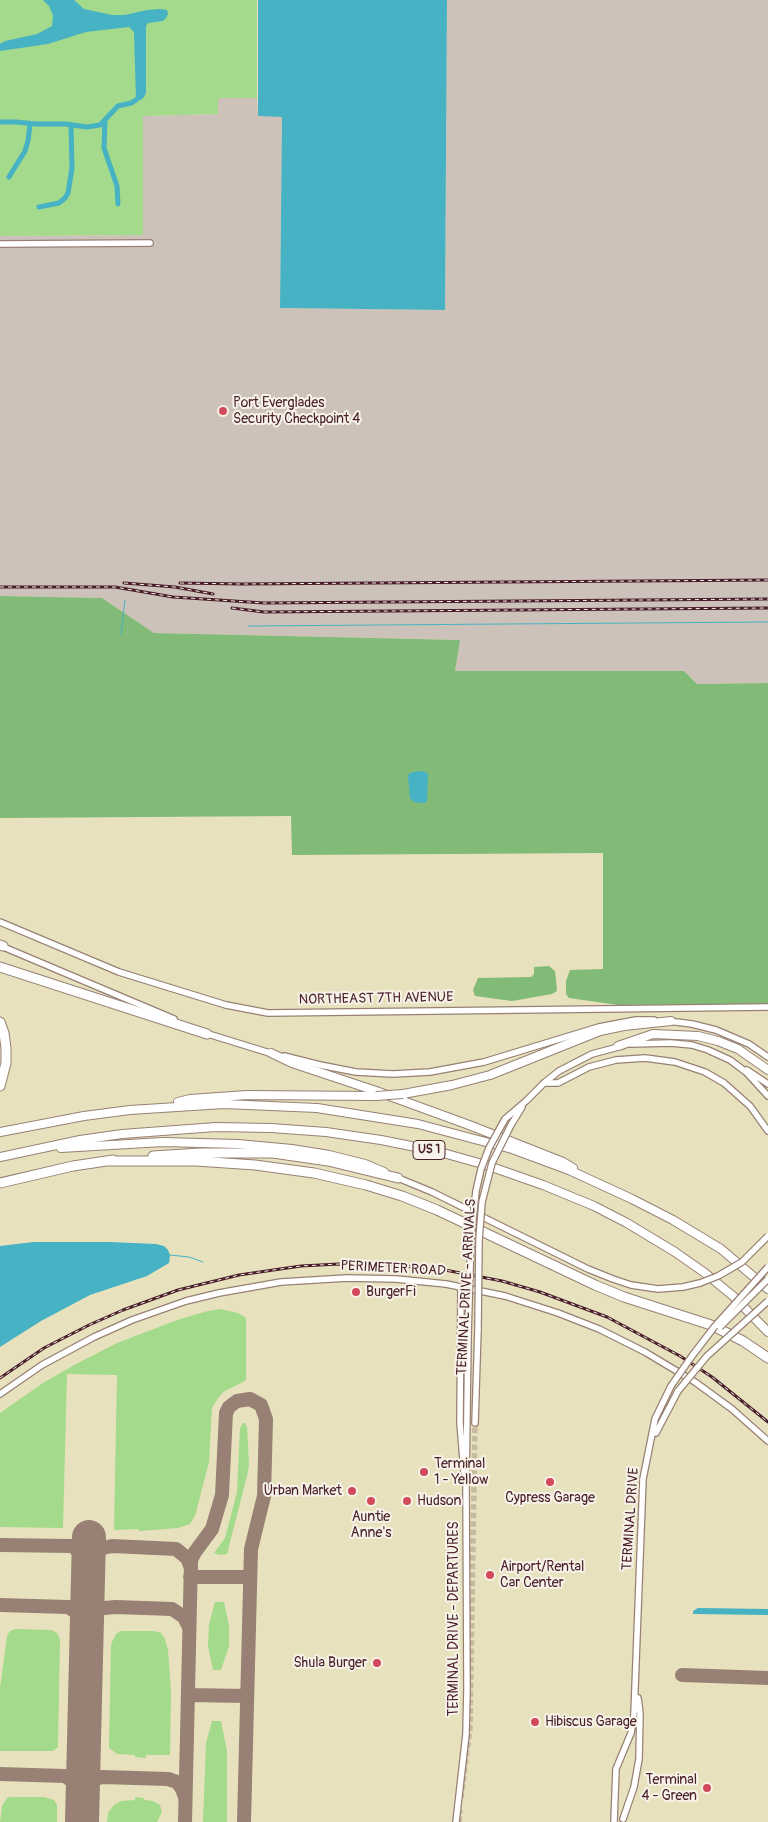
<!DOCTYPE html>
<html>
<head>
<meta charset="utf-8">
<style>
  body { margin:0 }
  canvas { display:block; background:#e7e1be }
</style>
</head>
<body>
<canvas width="768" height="1822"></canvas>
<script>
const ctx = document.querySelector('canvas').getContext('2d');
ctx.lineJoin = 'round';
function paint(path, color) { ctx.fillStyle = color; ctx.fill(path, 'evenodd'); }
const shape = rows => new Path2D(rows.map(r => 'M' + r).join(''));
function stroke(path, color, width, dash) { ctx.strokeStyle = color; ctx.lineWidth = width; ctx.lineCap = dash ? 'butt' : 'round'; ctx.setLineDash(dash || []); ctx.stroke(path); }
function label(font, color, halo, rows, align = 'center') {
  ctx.font = font + ' Pangolin,sans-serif'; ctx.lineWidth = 4; ctx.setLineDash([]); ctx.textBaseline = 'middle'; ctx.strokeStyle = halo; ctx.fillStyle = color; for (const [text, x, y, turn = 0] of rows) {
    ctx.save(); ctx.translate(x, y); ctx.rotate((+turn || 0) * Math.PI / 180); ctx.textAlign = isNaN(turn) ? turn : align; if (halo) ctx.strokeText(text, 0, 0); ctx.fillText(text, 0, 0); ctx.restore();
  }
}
paint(shape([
  [447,0,768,0,768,683,697,684,684,671,455,671,459,640,154,633,102,598,0,596,0,236,143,235,143,116,218,114,218,98,257,98,258,116,282,116,280,308,445,310]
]), '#cdc2b9');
paint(shape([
  [0,0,257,0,257,98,218,98,218,114,143,116,143,235,0,236],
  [220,1309,238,1313,246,1318,246,1380,241,1383,223,1392,218,1398,212,1408,209,1462,195,1516,190,1524,178,1528,139,1531,138,1529,114,1530,117,1375,67,1374,63,1528,0,1527,0,1413,43,1383,76,1364,117,1343,180,1319,208,1311],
  [243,1423,245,1423,247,1427,249,1464,248,1472,227,1554,220,1555,214,1553,225,1538,237,1492,240,1428],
  [215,1602,224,1602,229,1626,229,1646,221,1670,213,1670,208,1646,209,1625],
  [16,1629,51,1630,57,1633,60,1640,58,1743,58,1747,53,1751,0,1751,0,1688,7,1636,10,1631],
  [121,1631,154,1631,161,1633,165,1639,168,1650,171,1691,170,1755,146,1755,146,1758,135,1757,135,1755,117,1754,109,1748,111,1644,116,1634],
  [212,1721,221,1721,227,1751,227,1822,203,1822,206,1743],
  [11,1797,44,1797,54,1800,57,1805,57,1822,0,1822,2,1806,7,1798],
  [135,1797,144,1798,144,1800,153,1801,160,1805,162,1812,157,1822,107,1822,108,1813,114,1805,121,1801,135,1800]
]), '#a3da8b');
paint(shape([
  [0,596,102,598,154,633,460,640,455,671,684,671,697,684,768,683,768,1004,618,1005,569,998,566,994,566,981,570,970,603,969,603,853,292,855,291,816,0,818],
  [549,966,555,971,556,980,557,991,552,994,512,1001,475,996,473,990,478,978,531,977,534,974,534,967]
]), '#82ba77');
paint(shape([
  [43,0,74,0,84,9,112,15,125,15,147,10,160,9,167,10,168,14,166,18,163,21,148,23,146,26,146,93,144,97,141,100,136,100,134,32,129,27,86,32,48,44,0,51,0,44,5,41,37,34,52,26,53,15,49,6],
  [258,0,447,0,445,310,280,308,282,117,258,116],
  [419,771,425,772,428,774,427,801,424,803,414,802,410,798,408,776,410,773],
  [34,1242,110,1242,156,1244,164,1246,168,1250,170,1255,169,1263,147,1276,90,1295,41,1321,0,1347,0,1246],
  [698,1608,768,1609,768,1615,693,1614,693,1611]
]), '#46b2c3');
stroke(shape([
  [248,626,768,622],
  [121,634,125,600],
  [170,1255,189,1257,203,1262]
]), '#46b2c3', 1);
stroke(shape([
  [105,121,104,148,117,186,118,204],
  [0,122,16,122,36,124,66,124,87,127,100,125,118,106,131,103,136,100],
  [9,177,25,151,28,141,30,124],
  [39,207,59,203,65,198,68,193,72,168,71,125]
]), '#46b2c3', 5);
stroke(shape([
  [0,1545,72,1546,82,1554,88,1567],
  [88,1567,94,1554,103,1548,112,1546,176,1549,187,1558,191,1568],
  [190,1577,250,1577],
  [0,1605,68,1607,80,1615,87,1628],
  [87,1628,92,1615,96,1611,104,1608,116,1607,172,1609,184,1617,189,1627],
  [682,1675,768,1678],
  [188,1695,247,1696],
  [0,1774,65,1776,77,1785,82,1801],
  [82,1804,86,1787,95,1779,102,1777,168,1779,177,1782,182,1789,185,1797],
  [185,1822,191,1560,195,1552,212,1529,222,1495,226,1413,229,1407,237,1401,250,1399,261,1405,266,1419,264,1496,251,1549,244,1822]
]), '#988074', 14);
stroke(shape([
  [82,1822,89,1537]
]), '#988074', 34);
stroke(shape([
  [461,1798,470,1728,475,1423],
  [459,1822,460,1810]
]), '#c8baa1', 5.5, [5.5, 3]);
const minor = shape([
  [0,244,150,243],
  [0,922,119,972,226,1005,268,1013,768,1007],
  [1,946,174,1019],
  [668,1021,692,1024,716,1030,749,1044,768,1057],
  [205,1033,273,1054],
  [631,1044,671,1043,692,1045,708,1050,730,1060,746,1072,768,1096],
  [284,1056,320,1065,356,1072,393,1074,430,1072,484,1062,599,1027,636,1020,654,1020],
  [747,1070,768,1084],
  [544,1083,558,1083,589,1067,616,1060,645,1058,675,1062,705,1072,724,1083,750,1106,768,1131],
  [505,1119,526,1101,544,1083,559,1071,592,1054,622,1046],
  [511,1125,522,1107],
  [398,1178,432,1192,588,1269,613,1279,631,1285,658,1289,683,1287,700,1283],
  [461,1287,460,1423,464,1472],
  [0,1394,42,1365,94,1337,132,1320,186,1301,219,1293,281,1282,347,1278,396,1279,446,1284,505,1296,558,1313,599,1329,645,1352,695,1382,732,1409,768,1441],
  [475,1423,478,1329],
  [656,1433,678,1391],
  [623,1819,634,1787,639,1759,640,1713,638,1698],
  [456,1822,466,1734,467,1689,466,1485,468,1336],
  [614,1822,616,1769,631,1733,634,1714,643,1479,655,1419,671,1386]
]);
const major = shape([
  [618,1046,653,1034,698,1036,718,1041,738,1049,768,1070],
  [271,1053,292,1063,376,1091,469,1125,563,1162,573,1168],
  [403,1094,452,1085,490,1075,600,1031,624,1026,671,1021],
  [178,1102,190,1099,247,1095,376,1096],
  [0,1132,84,1116,130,1110,224,1104,317,1108,418,1124,512,1149,569,1170,632,1199,673,1220,721,1249,768,1289],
  [61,1148,163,1142,238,1144,292,1149,329,1155,365,1164,384,1172],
  [0,1157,80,1140,122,1134,216,1127,271,1128,326,1132,381,1140,436,1151,486,1165,543,1185,594,1206,627,1223,675,1252,705,1273,733,1296,768,1332]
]);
const highway = shape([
  [0,945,3,946],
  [0,967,207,1034],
  [0,1022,4,1033,6,1048,6,1063,0,1086],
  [153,1156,200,1153,273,1153,328,1161,398,1178],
  [109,1161,196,1161,255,1165,314,1173,366,1185,402,1196,437,1210,595,1285,624,1297,711,1325,743,1341,768,1358],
  [0,1183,73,1166,113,1160]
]);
stroke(minor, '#988074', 8);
stroke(major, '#988074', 10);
stroke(highway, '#988074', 11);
stroke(minor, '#fff', 5.5);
stroke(major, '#fff', 8);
stroke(highway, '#fff', 9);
const rail = shape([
  [124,583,175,587,213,594],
  [180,583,242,584,768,580],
  [0,587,115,587,173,597,264,603,768,599],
  [232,608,264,612,768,608],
  [0,1378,44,1348,89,1325,123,1310,178,1290,239,1275,301,1266,339,1264,396,1265,445,1270,502,1281,540,1292,607,1317,680,1356,712,1377,768,1422]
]);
stroke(rail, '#4a1f2b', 3);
stroke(rail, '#f7f3e8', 1, [4]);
const minorBridge = shape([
  [700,1283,718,1276,742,1262,768,1236],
  [720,1327,768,1279],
  [478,1329,479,1240,482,1202,492,1163,511,1125],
  [468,1336,471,1237,476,1191,481,1169,489,1148,505,1119],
  [671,1386,692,1356,715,1326,768,1267],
  [678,1391,707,1356,768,1301]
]);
const majorBridge = shape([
  [376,1096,403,1094]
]);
stroke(minorBridge, '#988074', 8, []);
stroke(majorBridge, '#988074', 10, []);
stroke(minorBridge, '#fff', 5.5);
stroke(majorBridge, '#fff', 8);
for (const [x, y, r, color] of [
  [223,411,5,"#d1495b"],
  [356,1292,5,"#d1495b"],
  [424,1472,5,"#d1495b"],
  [550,1482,5,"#d1495b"],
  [352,1491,5,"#d1495b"],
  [371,1501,5,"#d1495b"],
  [407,1501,5,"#d1495b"],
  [490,1575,5,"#d1495b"],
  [377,1663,5,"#d1495b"],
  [535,1722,5,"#d1495b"],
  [707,1788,5,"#d1495b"]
]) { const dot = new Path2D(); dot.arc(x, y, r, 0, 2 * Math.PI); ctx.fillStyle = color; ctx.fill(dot); stroke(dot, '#f7f3e8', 2); }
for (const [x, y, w] of [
  [429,1150,32]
]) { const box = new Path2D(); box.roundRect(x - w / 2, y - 9.5, w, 19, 4); ctx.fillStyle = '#f7f3e8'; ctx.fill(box); stroke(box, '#4a1f2b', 1); }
label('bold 12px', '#4a1f2b', null, [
  ["US 1",429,1150]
]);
label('14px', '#4a1f2b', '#f7f3e8', [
  ["Port Everglades",233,403],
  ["Security Checkpoint 4",233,419],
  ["BurgerFi",366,1292],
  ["Terminal",434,1464],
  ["1 - Yellow",434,1480],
  ["Urban Market",342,1491,"right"],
  ["Cypress Garage",550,1498,"center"],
  ["Hudson",417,1501],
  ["Auntie",371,1517,"center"],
  ["Anne's",371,1533,"center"],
  ["Airport/Rental",500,1567],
  ["Car Center",500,1583],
  ["Shula Burger",367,1663,"right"],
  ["Hibiscus Garage",545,1722],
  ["Terminal",697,1780,"right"],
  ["4 - Green",697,1796,"right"]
], 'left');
label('14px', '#4a1f2b', '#f7f3e8', [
  ["NORTHEAST 7TH AVENUE",376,999,-1],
  ["PERIMETER ROAD",393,1269,3],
  ["TERMINAL DRIVE - ARRIVALS",467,1287,-87],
  ["TERMINAL DRIVE",631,1519,-86],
  ["TERMINAL DRIVE - DEPARTURES",454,1619,-90]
]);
</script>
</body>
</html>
